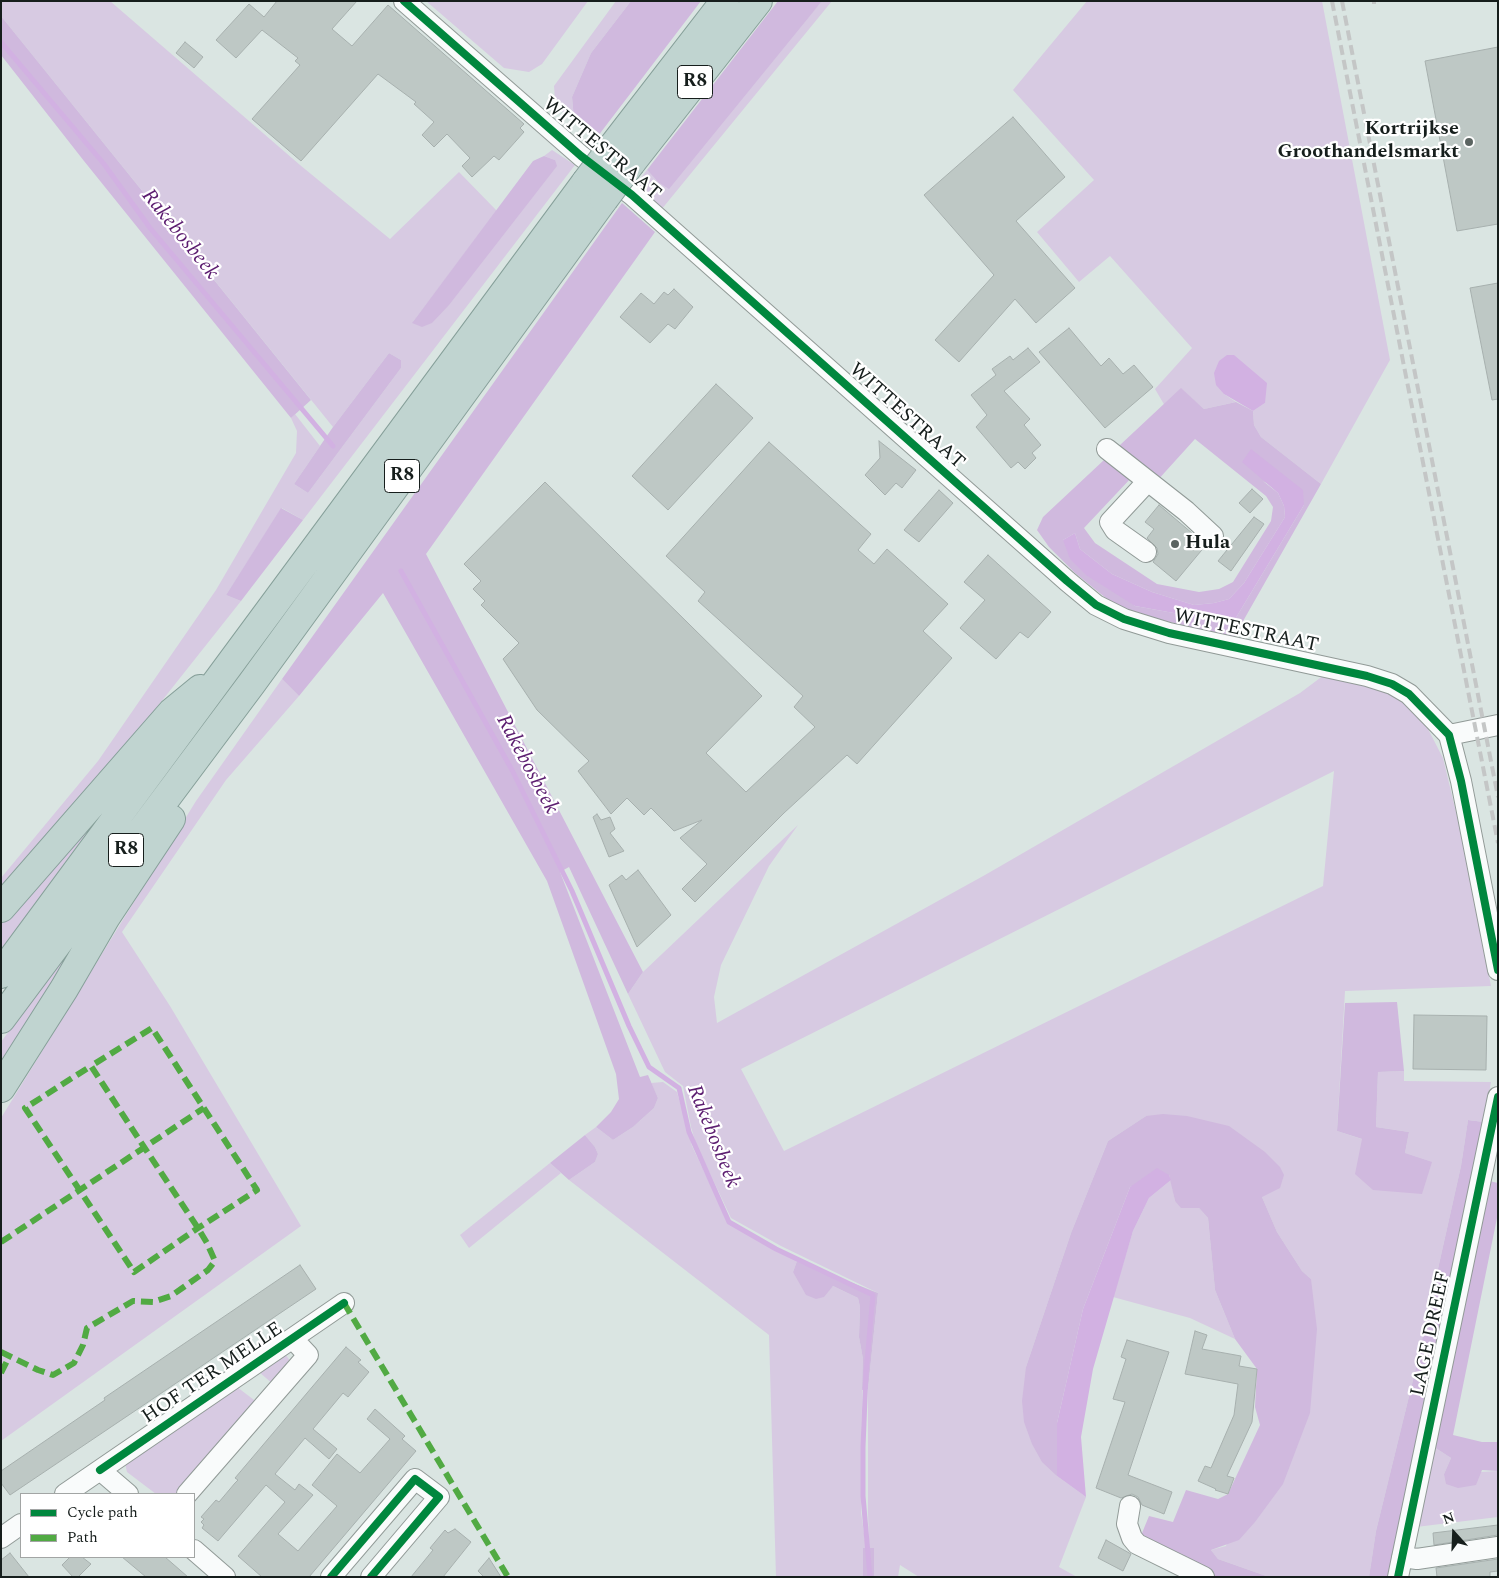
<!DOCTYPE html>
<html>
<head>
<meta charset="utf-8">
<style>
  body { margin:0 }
  #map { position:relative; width:1499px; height:1578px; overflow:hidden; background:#dae5e2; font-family:Spectral,serif }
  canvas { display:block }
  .frame { position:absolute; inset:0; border:2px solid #161e1c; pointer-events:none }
  .legend { position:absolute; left:20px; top:1493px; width:175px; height:65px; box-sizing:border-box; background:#fff; border:1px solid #a2a5a4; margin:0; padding:6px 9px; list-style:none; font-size:15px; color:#161e1c }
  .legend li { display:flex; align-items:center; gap:10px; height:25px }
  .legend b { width:25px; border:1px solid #a2a5a4 }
  .north { position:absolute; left:1429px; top:1508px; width:50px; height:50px; -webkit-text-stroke:4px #fff; paint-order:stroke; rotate:340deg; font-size:14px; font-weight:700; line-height:20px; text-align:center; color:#161e1c }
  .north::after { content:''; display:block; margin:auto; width:18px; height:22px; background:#161e1c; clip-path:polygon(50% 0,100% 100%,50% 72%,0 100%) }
</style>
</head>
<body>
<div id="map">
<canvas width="1499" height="1578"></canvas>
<div class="frame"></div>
<ul class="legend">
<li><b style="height:6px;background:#00873e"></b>Cycle path</li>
<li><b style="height:6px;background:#51aa43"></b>Path</li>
</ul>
<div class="north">N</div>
</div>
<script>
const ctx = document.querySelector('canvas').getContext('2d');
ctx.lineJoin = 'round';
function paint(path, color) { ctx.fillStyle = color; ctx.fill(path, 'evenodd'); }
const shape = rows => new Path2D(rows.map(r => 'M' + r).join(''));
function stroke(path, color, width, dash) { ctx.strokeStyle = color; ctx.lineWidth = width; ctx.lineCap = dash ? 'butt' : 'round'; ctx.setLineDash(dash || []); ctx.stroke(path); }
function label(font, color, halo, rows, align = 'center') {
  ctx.font = font + ' Spectral,serif'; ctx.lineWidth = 4.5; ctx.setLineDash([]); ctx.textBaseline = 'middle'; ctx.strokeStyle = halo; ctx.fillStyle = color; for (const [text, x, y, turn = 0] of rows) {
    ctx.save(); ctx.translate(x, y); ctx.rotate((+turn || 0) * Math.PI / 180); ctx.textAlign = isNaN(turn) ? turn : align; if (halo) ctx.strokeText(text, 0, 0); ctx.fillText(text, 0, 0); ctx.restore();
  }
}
paint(shape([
  [1,1,110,1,300,165,390,239,459,172,497,211,412,323,555,160,544,156,552,150,575,165,303,520,282,508,226,595,241,601,88,794,1,894,1,878,98,761,216,590,296,453,297,431,291,418,295,414,320,446,294,484,308,493,401,368,401,360,389,353,333,427,1,16],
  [426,1,588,1,542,64,529,72,504,68],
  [616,1,631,1,591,53,572,97,574,119,560,110,555,100,554,86],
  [822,1,832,1,661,210,633,188,647,170,658,182],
  [1087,1,1322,1,1390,360,1321,484,1261,437,1254,425,1253,411,1265,403,1224,394,1236,402,1204,409,1181,389,1165,406,1155,389,1192,348,1110,256,1079,282,1037,232,1094,180,1013,90],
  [1324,675,1388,692,1408,706,1428,729,1443,758,1461,833,1491,986,1345,991,1337,1131,1432,1162,1405,1153,1409,1132,1376,1127,1378,1072,1404,1071,1404,1081,1491,1082,1484,1122,1468,1120,1461,1166,1414,1376,1376,1531,1369,1577,1269,1577,1218,1559,1211,1550,1226,1546,1311,1279,1302,1271,1277,1232,1262,1197,1146,1116,1108,1141,1071,1233,1026,1367,1057,1476,1086,1497,1059,1567,1077,1577,919,1577,900,1565,898,1577,874,1577,874,1548,869,1548,868,1512,868,1389,878,1293,781,1246,731,1218,696,1144,691,1127,683,1086,665,1072,628,994,643,972,798,825,769,866,721,965,714,997,717,1023,985,875,1300,693],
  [1334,771,1323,886,784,1151,741,1069],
  [282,679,299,696,226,780,122,932,170,1006,301,1226,1,1441,1,1118,196,801],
  [118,790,1,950,1,923],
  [124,875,1,1072,1,1042],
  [663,1082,677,1092,692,1146,728,1222,797,1261,793,1272,829,1289,833,1286,858,1298,860,1307,859,1337,863,1359,861,1453,861,1512,866,1548,863,1548,863,1577,776,1577,769,1335,569,1180,595,1162,598,1154,595,1147,585,1135,596,1127,613,1140,633,1127,654,1108,658,1098,651,1083],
  [550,1163,561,1173,469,1248,460,1235],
  [1171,1180,1175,1201,1199,1208,1208,1218,1215,1290,1235,1339,1190,1318,1113,1297,1133,1231,1149,1198],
  [285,1354,291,1362,273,1384,259,1372],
  [237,1387,258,1403,178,1494,156,1494,127,1472,125,1463],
  [1434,1447,1451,1458,1444,1474,1498,1471,1498,1517,1416,1527]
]), '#d7cae2');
paint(shape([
  [631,1,701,1,598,136,574,119,572,97,591,53],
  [778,1,822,1,669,189,658,182,647,170],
  [1,16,311,400,291,418,84,161,1,55],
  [544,156,555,160,557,166,449,305,432,323,422,327,412,323,533,161],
  [622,203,655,232,426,554,643,972,628,994,569,867,560,872,640,1077,648,1075,658,1098,654,1108,633,1127,613,1140,596,1127,611,1112,619,1099,616,1074,547,881,383,593,299,696,282,679],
  [389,353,401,360,401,368,308,493,294,484,333,427],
  [1181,388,1204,409,1236,402,1253,411,1254,425,1261,437,1321,484,1234,637,1161,620,1117,607,1075,573,1049,547,1037,530,1043,517],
  [1195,439,1266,496,1273,507,1271,521,1233,582,1219,589,1199,592,1157,584,1095,543,1084,528,1132,477,1156,482],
  [1263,481,1304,505,1234,621,1218,621,1135,606,1063,540,1075,533,1080,549,1112,574,1152,592,1194,605,1214,603,1229,599,1244,583,1285,517,1284,506,1278,493],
  [281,508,303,520,241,601,226,595],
  [1397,1002,1404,1071,1378,1072,1376,1127,1409,1132,1405,1153,1432,1162,1422,1194,1373,1190,1355,1174,1362,1139,1337,1131,1345,1003],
  [1163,1114,1187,1116,1229,1126,1265,1152,1280,1167,1284,1175,1280,1188,1262,1197,1277,1232,1302,1271,1311,1279,1317,1329,1310,1413,1283,1484,1255,1522,1239,1540,1211,1550,1218,1559,1269,1577,1179,1577,1183,1563,1140,1538,1149,1516,1173,1522,1186,1490,1218,1499,1228,1494,1260,1425,1255,1407,1257,1369,1235,1339,1215,1290,1208,1218,1199,1208,1181,1208,1175,1201,1169,1175,1130,1187,1083,1309,1057,1423,1057,1476,1042,1462,1032,1444,1024,1422,1022,1401,1026,1367,1071,1233,1108,1141,1146,1116],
  [1468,1120,1484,1122,1438,1336,1391,1577,1369,1577,1376,1531,1414,1376,1461,1166],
  [585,1135,595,1147,598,1154,595,1162,569,1180,550,1163],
  [1489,1181,1498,1183,1498,1213,1453,1435,1482,1442,1498,1442,1498,1471,1482,1470,1476,1485,1458,1488,1446,1484,1444,1474,1451,1458,1434,1447],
  [797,1261,878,1293,868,1389,862,1390,863,1359,859,1337,860,1307,858,1298,833,1286,824,1297,816,1299,806,1295,793,1272],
  [863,1548,874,1548,874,1577,863,1577]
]), '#d0b9de');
paint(shape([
  [1227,355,1234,355,1267,383,1265,403,1253,411,1224,394,1216,385,1214,373,1219,361],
  [1251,449,1303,490,1304,505,1234,621,1218,621,1135,606,1086,575,1070,559,1063,540,1075,533,1080,549,1112,574,1152,592,1194,605,1214,603,1229,599,1244,583,1285,517,1284,506,1278,493,1242,462],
  [1157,1168,1169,1175,1171,1180,1149,1198,1133,1231,1093,1369,1081,1437,1086,1497,1057,1476,1057,1423,1083,1309,1130,1187]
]), '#d2b1e2');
stroke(shape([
  [1,42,104,164,150,228,333,446],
  [401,571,512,770,572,891,629,1026,649,1067,679,1088,689,1132,729,1222,776,1249,873,1295,866,1373,863,1447,863,1496,870,1577]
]), '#d2b1e2', 5);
const building = shape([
  [277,1,357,1,332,29,352,46,388,5,524,124,520,128,524,132,499,160,494,156,472,177,462,166,470,158,447,134,434,147,422,135,434,122,414,104,416,102,378,74,301,161,252,119,300,65,295,61,298,58,262,30,236,58,216,40,249,4,264,17,277,1],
  [185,42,203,57,194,68,176,53,185,42],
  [1498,47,1498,224,1457,231,1425,61,1498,47],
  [1013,117,1065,177,1016,221,1075,288,1036,323,1015,299,959,362,935,340,994,275,924,195,1013,117],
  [1498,283,1498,399,1492,400,1470,288,1498,283],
  [674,289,693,307,675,329,668,324,650,343,620,317,641,293,654,304,664,292,668,295,674,289],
  [1069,328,1101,366,1109,358,1123,374,1134,365,1153,387,1105,428,1039,352,1069,328],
  [1028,348,1040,362,1004,391,1030,419,1024,425,1041,445,1032,453,1036,458,1025,469,1018,462,1011,468,976,427,987,415,971,395,996,375,992,369,1010,356,1013,360,1028,348],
  [716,384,753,418,668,510,632,476,716,384],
  [879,441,916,470,902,488,896,483,885,495,865,475,880,458,879,441],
  [769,442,871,534,858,550,874,564,887,549,948,604,923,631,952,658,857,764,847,755,784,813,695,902,682,889,707,864,680,838,702,820,674,831,651,808,644,815,627,798,611,814,578,771,589,761,537,710,503,659,519,643,481,605,485,601,473,589,481,581,464,564,545,482,762,696,706,753,746,792,815,727,794,707,803,696,698,601,705,592,666,556,769,442],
  [1252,489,1263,499,1250,513,1239,503,1252,489],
  [939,490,953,503,919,542,904,530,939,490],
  [1159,505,1206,545,1176,581,1153,562,1158,554,1157,548,1147,538,1154,529,1145,522,1159,505],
  [1254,517,1264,524,1231,571,1218,561,1254,517],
  [988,555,1051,612,1028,638,1020,632,996,659,960,628,985,600,964,582,988,555],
  [597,814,601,820,610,817,615,829,610,833,624,851,609,857,593,817,597,814],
  [638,870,671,915,637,947,609,885,622,875,626,880,638,870],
  [1414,1015,1487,1016,1486,1070,1413,1069,1414,1015],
  [300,1265,316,1289,10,1495,1,1483,1,1471,105,1400,104,1398,300,1265],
  [1195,1331,1207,1335,1202,1349,1241,1356,1239,1366,1257,1369,1252,1422,1227,1476,1234,1478,1228,1494,1215,1490,1216,1489,1198,1481,1205,1466,1211,1468,1234,1415,1238,1384,1185,1374,1195,1331],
  [1127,1340,1169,1352,1128,1475,1172,1492,1164,1514,1142,1505,1138,1497,1132,1494,1121,1498,1096,1488,1125,1402,1113,1399,1126,1359,1121,1357,1127,1340],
  [346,1347,361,1360,358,1362,369,1372,348,1397,343,1393,313,1429,337,1449,329,1459,305,1438,275,1474,295,1490,299,1484,313,1495,278,1534,298,1551,337,1506,312,1485,337,1454,360,1473,390,1439,367,1419,375,1409,405,1436,402,1439,416,1451,309,1577,262,1577,238,1556,285,1502,266,1485,218,1541,202,1528,204,1525,201,1522,204,1519,201,1517,216,1500,219,1502,235,1483,238,1480,235,1478,346,1347],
  [1498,1525,1498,1535,1434,1545,1433,1533,1498,1525],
  [455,1529,471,1542,443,1577,411,1577,433,1550,430,1548,445,1530,448,1533,455,1529],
  [1106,1540,1131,1554,1123,1571,1098,1558,1106,1540],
  [10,1553,29,1577,1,1577,1,1560,10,1553],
  [70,1557,82,1557,91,1564,78,1577,73,1577,62,1565,70,1557],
  [122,1557,165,1557,188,1577,146,1577,122,1557],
  [489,1558,501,1577,484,1577,478,1571,489,1558],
  [1498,1559,1498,1571,1490,1572,1490,1577,1437,1577,1436,1568,1498,1559]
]);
paint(building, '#bec8c5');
stroke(building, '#a7b0ae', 1);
const minor = shape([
  [404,1,581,156,632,195,1067,581,1096,605,1124,619,1169,633,1367,676,1392,684,1409,694,1449,735,1461,781,1498,970],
  [1107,449,1186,511,1213,536],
  [1146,552,1115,530,1110,522,1147,482],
  [1449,735,1498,725],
  [100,1470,344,1303],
  [65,1494,100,1470,128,1494],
  [187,1494,308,1355,293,1339],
  [1130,1506,1127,1524,1132,1538,1137,1544,1204,1577],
  [1,1538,21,1524],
  [194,1550,225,1577],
  [1402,1557,1417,1559,1498,1547],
  [331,1577,415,1479,439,1497,371,1577],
  [1398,1577,1498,1097]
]);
const highway = shape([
  [613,146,725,1],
  [631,163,758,1],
  [1,908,172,712,200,689],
  [1,974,586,182],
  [1,1019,252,683,604,199],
  [1,1088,64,989,106,917,171,819]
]);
stroke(minor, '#919a97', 22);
stroke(highway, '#869f99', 30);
stroke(minor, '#f9fbfb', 20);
stroke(highway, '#c0d4d0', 28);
stroke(shape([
  [1332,1,1498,843],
  [1342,1,1498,797],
  [1374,1,1374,4]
]), '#c4c6c6', 4, [10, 5]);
const highwayBridge = shape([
  [586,182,613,146],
  [604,199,631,163]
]);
stroke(highwayBridge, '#869f99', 30, []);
stroke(highwayBridge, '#c0d4d0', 28);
stroke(shape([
  [1,1242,204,1108],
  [344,1303,508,1577],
  [1,1352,38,1370,53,1375,74,1363,83,1345,87,1328,133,1301,153,1302,171,1296,208,1270,215,1261,207,1243,198,1228,144,1147,91,1066,25,1108,134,1272,198,1228,257,1190,152,1028,91,1066],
  [1,1373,9,1357]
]), '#51aa43', 6, [12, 6]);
stroke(shape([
  [404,1,581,156,632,195,1067,581,1096,605,1124,619,1169,633,1367,676,1392,684,1409,694,1449,735,1461,781,1498,970],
  [100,1470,344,1303],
  [331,1577,415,1479,439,1497,371,1577],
  [1398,1577,1498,1097]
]), '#00873e', 8);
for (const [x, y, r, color] of [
  [1469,142,5,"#5b6461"],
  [1175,544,5,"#5b6461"]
]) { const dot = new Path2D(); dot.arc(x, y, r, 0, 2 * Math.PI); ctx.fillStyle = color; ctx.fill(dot); stroke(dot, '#fff', 2); }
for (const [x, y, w] of [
  [695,82,35],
  [402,476,35],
  [126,850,35]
]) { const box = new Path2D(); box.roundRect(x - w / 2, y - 16.5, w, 33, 4); ctx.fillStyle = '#fff'; ctx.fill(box); stroke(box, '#161e1c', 1); }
label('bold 19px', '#161e1c', null, [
  ["R8",695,82],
  ["R8",402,476],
  ["R8",126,850]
]);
label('bold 20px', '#161e1c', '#fff', [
  ["Kortrijkse",1459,130],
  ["Groothandelsmarkt",1459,153],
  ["Hula",1185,544,"left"]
], 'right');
label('20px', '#161e1c', '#fff', [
  ["WITTESTRAAT",601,150,40],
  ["WITTESTRAAT",906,417,42],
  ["WITTESTRAAT",1246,632,12],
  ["LAGE DREEF",1432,1334,-78],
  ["HOF TER MELLE",213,1374,-34]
]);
label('italic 21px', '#5c1d70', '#fff', [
  ["Rakebosbeek",179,235,51],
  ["Rakebosbeek",526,765,62],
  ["Rakebosbeek",712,1137,68]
]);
</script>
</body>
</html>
